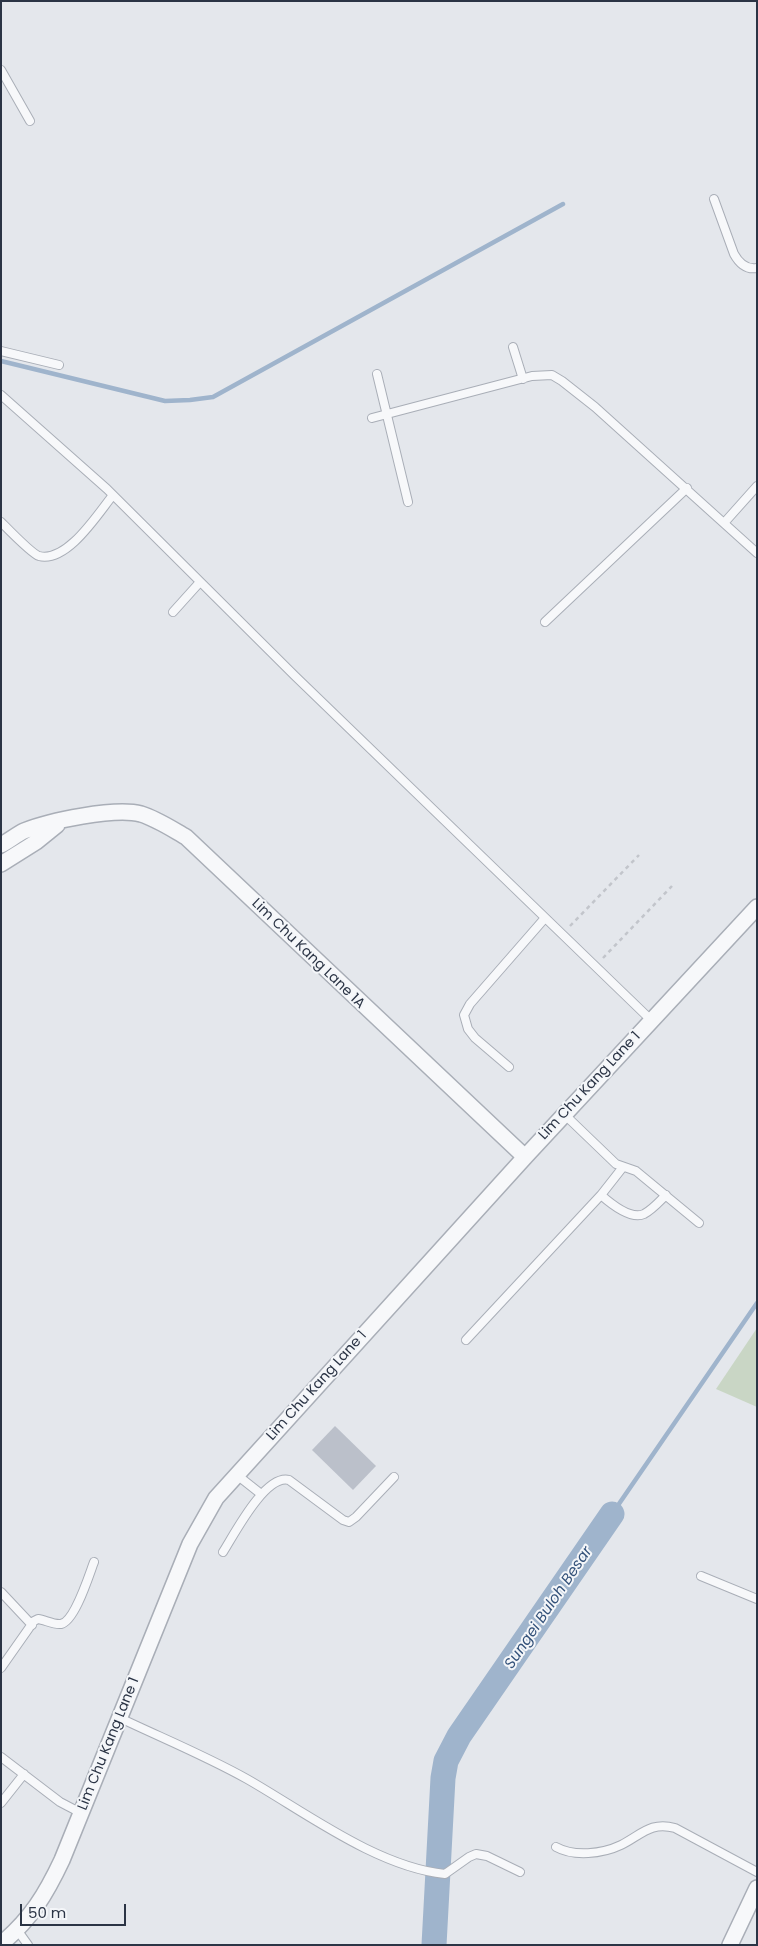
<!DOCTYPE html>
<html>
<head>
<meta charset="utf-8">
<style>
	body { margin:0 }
	#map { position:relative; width:758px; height:1946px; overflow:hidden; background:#e4e7ec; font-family:Poppins,sans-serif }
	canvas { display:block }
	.frame { position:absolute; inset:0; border:2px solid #2b3445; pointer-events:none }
	.scale { position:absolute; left:20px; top:1904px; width:106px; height:22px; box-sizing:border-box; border:2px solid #2b3445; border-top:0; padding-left:6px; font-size:15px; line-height:18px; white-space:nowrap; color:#2b3445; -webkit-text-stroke:4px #f4f6f9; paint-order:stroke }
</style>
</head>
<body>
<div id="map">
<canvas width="758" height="1946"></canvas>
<div class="frame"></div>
<div class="scale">50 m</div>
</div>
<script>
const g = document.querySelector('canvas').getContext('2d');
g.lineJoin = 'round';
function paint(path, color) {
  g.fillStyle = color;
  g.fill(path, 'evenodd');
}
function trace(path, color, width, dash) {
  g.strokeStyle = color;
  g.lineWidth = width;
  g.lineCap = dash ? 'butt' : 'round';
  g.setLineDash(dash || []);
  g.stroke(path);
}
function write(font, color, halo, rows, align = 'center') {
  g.font = font + ' Poppins,sans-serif';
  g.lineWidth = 4;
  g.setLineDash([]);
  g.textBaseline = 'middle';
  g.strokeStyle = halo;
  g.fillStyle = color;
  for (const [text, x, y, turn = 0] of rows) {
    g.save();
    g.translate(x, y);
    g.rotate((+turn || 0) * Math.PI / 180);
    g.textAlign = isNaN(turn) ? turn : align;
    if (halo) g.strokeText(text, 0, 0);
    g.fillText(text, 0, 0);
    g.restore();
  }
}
paint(new Path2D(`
	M757,1328v79l-41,-18z`), '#c9d6c5');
trace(new Path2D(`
	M1,361l164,40 25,-1 23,-3 350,-193
	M612,1514l145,-211`), '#9fb4cc', 4.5);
trace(new Path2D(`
	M434,1945l9,-167 3,-17 13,-25 153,-222`), '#9fb4cc', 25);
paint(new Path2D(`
	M335,1426l41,40 -23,24 -41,-40z`), '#bbc0ca');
const service = new Path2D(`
	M1,70l29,51
	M714,199l20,55c5,9 12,16 23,14
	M513,347l10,32
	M1,351l58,14
	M377,374l31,128
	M1,395l106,94 188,187 356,344
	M372,418l160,-42 20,-1 10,6 33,26 162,146
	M1,522c7,7 31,32 38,34 28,7 58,-41 74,-61
	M724,523l33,-37
	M173,612l27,-30
	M545,622l142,-134
	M509,1067l-34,-29 -7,-9 -4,-14 6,-11 75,-86
	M564,1114l52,50 20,7 63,52
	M601,1195c9,8 29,25 43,19 8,-4 15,-12 22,-19
	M466,1340l135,-145 22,-28
	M237,1475l24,19
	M223,1552c11,-17 42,-78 66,-72l54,40 6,2 7,-5 38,-40
	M701,1576l56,23
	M1,1592l31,33
	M1,1668l33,-47 4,-2c7,1 16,6 23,5 14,-3 28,-49 33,-62
	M120,1718c42,20 86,38 127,61 58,33 130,88 198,95l24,-17 7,-3 11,2 33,16
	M1,1757l59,45 21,11
	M1,1803l23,-29
	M556,1847c18,10 46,7 65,-2 20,-10 30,-24 54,-17l82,44
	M18,1931l10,14`);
const minor = new Path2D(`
	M1,845c8,-4 15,-10 23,-14 25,-10 91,-24 117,-17 16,5 31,15 45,23l339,320
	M1,864l35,-22 21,-17
	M1,1944c30,-25 45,-50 61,-84l128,-316 26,-46 309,-341 232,-250
	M730,1945l27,-57`);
trace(service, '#a9aeb7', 10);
trace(minor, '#a9aeb7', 18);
trace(new Path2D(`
	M570,926l69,-71
	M603,958l69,-72`), '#c2c5cb', 2.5, [4, 4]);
trace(service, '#f7f8fa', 8);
trace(minor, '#f7f8fa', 15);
write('14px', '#2b3445', '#f4f6f9', [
	["Lim Chu Kang Lane 1A",308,954,44],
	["Lim Chu Kang Lane 1",590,1086,-47],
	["Lim Chu Kang Lane 1",317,1386,-48],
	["Lim Chu Kang Lane 1",109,1744,-68]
]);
write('italic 15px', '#34527a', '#f4f6f9', [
	["Sungei Buloh Besar",549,1608,-56]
]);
</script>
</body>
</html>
